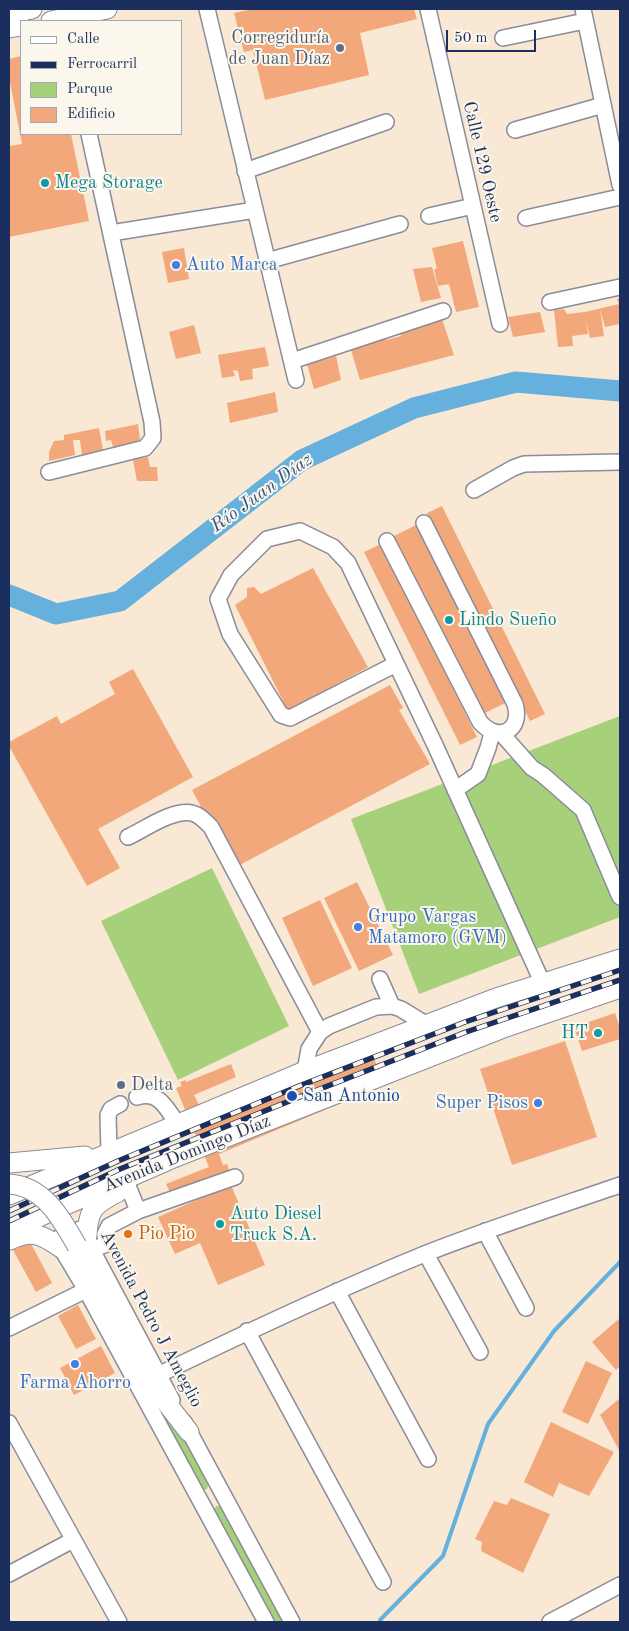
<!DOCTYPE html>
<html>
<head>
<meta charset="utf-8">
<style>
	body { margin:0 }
	#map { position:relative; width:629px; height:1631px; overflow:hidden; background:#f8e8d4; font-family:"Old Standard TT",serif }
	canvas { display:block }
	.frame { position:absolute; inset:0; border:10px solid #1b2f5e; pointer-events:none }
	.legend { position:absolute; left:20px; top:20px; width:162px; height:115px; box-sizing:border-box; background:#fbf7ec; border:1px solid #a1a7b3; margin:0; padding:6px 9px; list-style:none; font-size:15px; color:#1b2f5e }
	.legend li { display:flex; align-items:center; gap:10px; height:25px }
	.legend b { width:25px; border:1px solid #a1a7b3 }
	.scale { position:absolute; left:446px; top:30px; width:90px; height:22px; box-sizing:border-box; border:2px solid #1b2f5e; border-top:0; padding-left:6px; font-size:15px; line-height:18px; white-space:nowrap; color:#1b2f5e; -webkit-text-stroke:4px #fbf7ec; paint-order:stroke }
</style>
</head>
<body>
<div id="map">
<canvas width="629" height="1631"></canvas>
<div class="frame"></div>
<ul class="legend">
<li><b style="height:6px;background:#fff"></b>Calle</li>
<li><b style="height:6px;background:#1b2f5e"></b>Ferrocarril</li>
<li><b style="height:14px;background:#a7d07b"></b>Parque</li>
<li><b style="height:14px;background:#f2a87a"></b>Edificio</li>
</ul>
<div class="scale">50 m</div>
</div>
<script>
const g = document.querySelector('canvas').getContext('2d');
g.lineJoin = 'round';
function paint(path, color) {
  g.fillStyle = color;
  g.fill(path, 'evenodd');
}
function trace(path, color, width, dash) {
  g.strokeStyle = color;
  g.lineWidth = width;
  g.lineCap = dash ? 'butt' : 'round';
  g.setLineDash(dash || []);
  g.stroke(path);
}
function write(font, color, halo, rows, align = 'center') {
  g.font = font + ' "Old Standard TT",serif';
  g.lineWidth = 4;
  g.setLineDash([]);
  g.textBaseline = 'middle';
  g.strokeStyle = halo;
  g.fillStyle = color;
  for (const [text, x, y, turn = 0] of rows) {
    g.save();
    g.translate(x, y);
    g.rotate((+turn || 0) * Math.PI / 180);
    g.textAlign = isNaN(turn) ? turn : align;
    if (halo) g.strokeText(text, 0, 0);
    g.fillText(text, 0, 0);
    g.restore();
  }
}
paint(new Path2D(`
	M620,716v201l-201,77 -68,-175z
	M212,868l77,158 -111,54 -77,-159z
	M149,1392l34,42 26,49 -2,6 -4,1z
	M216,1506h5l64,116h-12l-59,-112z`), '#a7d07b');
trace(new Path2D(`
	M380,1620l63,-64 45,-132 66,-93 66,-69`), '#65b0dd', 4);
trace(new Path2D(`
	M9,595l47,19 64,-13 182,-141 112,-52 102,-26 104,9`), '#65b0dd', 21);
paint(new Path2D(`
	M253,9h161l3,10 -57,14 9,42 -104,25 -12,-50 -9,2 -10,-39z
	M21,56v78h50l18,87 -80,16v-91l13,-2 -13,-67v-18z
	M463,241l16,66 -23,5 -7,-28 -11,2 -4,-17h3l-5,-21z
	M184,248l5,31 -21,4 -6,-31z
	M432,267l9,31 -20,4 -8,-33z
	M620,298v26l-15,3 -5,-18 4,27 -14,2 -4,-18 2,14 -16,2 1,10 -15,1 -4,-37 10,-1 3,5 18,-2 34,-8 -2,-5z
	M540,312l5,20 -32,5 -5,-20z
	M442,319l12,36 -94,25 -9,-30 17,-5v-4l15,-5 3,4 15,-4 -2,-5z
	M194,325l7,28 -25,6 -7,-27z
	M265,347l4,19 -17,3 1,10 -13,2 -2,-10 -5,-1 2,6 -13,2 -4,-23z
	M336,356l5,24 -27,9 -7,-25z
	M275,392l3,20 -48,11 -3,-20z
	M138,424l2,16 -11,3v6l-10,2 -2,-5 -4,1 -2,-7 -5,1 -1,-10z
	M99,428l4,22 -21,5 -2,-15h-7l2,15 -26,6v-9l5,-11 10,-1v-5z
	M148,457l2,10h7l1,14h-21l-4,-21z
	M442,506l103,208 -15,7 -103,-208z
	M418,524l89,178 -26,13 -89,-178z
	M381,544l96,193 -17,8 -96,-193z
	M313,568l55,99 -80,44 -53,-106 12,-8v-9l7,-1 7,7z
	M133,669l60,108 -95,52 22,39 -33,18 -78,-140v-4l48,-26 4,8 54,-30 -6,-12z
	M390,685l13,23 -4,2 31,54 -196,104 -42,-78z
	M357,882l36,73 -34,16 -35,-73z
	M320,900l32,68 -39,18 -31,-68z
	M615,1013l5,15v11l-38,12 -8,-24z
	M366,1039l19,46 -166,69 4,11 4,-1 2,6 -3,2 1,3 -55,22 -6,-13 43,-17 -33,-79 6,-2 -2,-4 6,-2v2l45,-18 5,13 -42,18 6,12z
	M565,1041l32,96 -85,28 -32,-96z
	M231,1185l34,80 -47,20 -18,-42 -25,11 -17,-37z
	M30,1242l22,41 -16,9 -23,-42z
	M78,1305l18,34 -20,10 -18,-33z
	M620,1318v48l-4,4 -24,-28z
	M101,1346l14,27 -41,22 -14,-27z
	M586,1361l26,12 -24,51 -26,-12z
	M620,1398v54l-20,-37z
	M551,1422l63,30 -25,44 -30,-13 -6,14 -29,-15z
	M511,1498l39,16 -27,59 -42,-22 1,-9 -7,-3 19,-38 13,4z`), '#f2a87a');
const minor = new Path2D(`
	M207,9l89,371
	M428,9l72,315
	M583,9l37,176
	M503,38l82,-17
	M515,130l88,-25
	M245,171l141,-49
	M429,216l44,-10
	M526,218l94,-21
	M111,233l144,-23
	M267,261l133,-37
	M550,302l70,-15
	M292,361l151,-50
	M49,472l96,-24 8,-10 -1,-16 -63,-288
	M474,490l39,-22 11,-4 96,-2
	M387,541l93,181c18,21 43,9 35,-18l-91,-181
	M396,664l-106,54 -9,-3 -51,-81 -12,-35 13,-24 36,-36 33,-8 33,16 15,16 87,182 108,239
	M501,733l31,35 11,7 40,35 37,87
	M455,790l23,-16 10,-26 4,-15
	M128,837c17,-8 45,-28 64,-24 8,2 13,8 19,14l109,205
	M380,979l12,27
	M305,1071l4,-22 11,-17 9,-6 47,-19 16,-1 9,3 26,16
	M137,1097c22,-7 29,11 40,26
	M109,1152l-1,-37 3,-6 9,-5
	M128,1186l10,25
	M80,1229l7,7 5,14 80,150
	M485,1231l41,77
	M61,1236v12l25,42 180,332
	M92,1250l14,-6 -1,-10 4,-8 29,-15 97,-34
	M426,1254l54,98
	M337,1291l91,168
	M9,1328l77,-38
	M247,1331l136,251
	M158,1375c89,-43 178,-85 269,-122 64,-25 129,-46 193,-68
	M184,1422l108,200
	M9,1423l110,199
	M9,1574l64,-34
	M550,1622l70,-37`);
const major = new Path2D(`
	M9,12l23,-3
	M51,21l56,-12
	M9,28l12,-2
	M9,1163l76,-7
	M9,1195l296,-124 191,-73 124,-39
	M9,1231l45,-21 117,-51 335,-132 114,-39
	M87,1236c1,-28 8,-32 31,-44
	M10,1240c23,-11 32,-5 51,8
	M77,1246l74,137 38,49`);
trace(minor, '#8a8c99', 18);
trace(major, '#8a8c99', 21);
trace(minor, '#fff', 15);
trace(major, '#fff', 19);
const rail = new Path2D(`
	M9,1211l109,-50 181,-75 166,-64 155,-52
	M9,1221l111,-52 182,-73 164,-64 154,-52`);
trace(rail, '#1b2f5e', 5.5);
trace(rail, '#fbf7ec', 4, [11]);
const majorBridge = new Path2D(`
	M9,1184c35,2 52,34 68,62`);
trace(majorBridge, '#8a8c99', 21, []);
trace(majorBridge, '#fff', 19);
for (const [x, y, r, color] of [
	[340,48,5,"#5c6f8a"],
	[45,183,5,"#0f9aa8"],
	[176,265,5,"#3f7fe0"],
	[449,620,5,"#0f9aa8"],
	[358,927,5,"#3f7fe0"],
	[598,1033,5,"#0f9aa8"],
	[121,1085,5,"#5c6f8a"],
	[292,1096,6,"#1a4fb4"],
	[538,1103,5,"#3f7fe0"],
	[220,1224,5,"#0f9aa8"],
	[128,1234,5,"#e8710a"],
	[75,1364,5,"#3f7fe0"]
]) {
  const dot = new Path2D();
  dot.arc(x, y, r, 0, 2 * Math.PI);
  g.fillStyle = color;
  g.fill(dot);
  trace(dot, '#fbf7ec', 2);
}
write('18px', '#4e5e75', '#fbf7ec', [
	["Corregiduría",330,38],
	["de Juan Díaz",330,59],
	["Delta",131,1085,"left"]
], 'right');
write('18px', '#1b2f5e', '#fbf7ec', [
	["Calle 129 Oeste",482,162,77],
	["Avenida Domingo Díaz",187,1154,-22],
	["Avenida Pedro J Ameglio",151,1319,62]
]);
write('18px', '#0d838f', '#fbf7ec', [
	["Mega Storage",55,183],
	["Lindo Sueño",459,620],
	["HT",588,1033,"right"],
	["Auto Diesel",230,1214],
	["Truck S.A.",230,1235]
], 'left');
write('18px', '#366cbe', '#fbf7ec', [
	["Auto Marca",186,265],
	["Grupo Vargas",368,917],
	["Matamoro (GVM)",368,938],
	["Super Pisos",528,1103,"right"],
	["Farma Ahorro",75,1383,"center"]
], 'left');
write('18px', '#164399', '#fbf7ec', [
	["San Antonio",303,1096]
], 'left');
write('18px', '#c56008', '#fbf7ec', [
	["Pio Pio",138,1234]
], 'left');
write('italic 19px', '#315684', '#fbf7ec', [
	["Río Juan Díaz",262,493,-36]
]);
</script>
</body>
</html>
